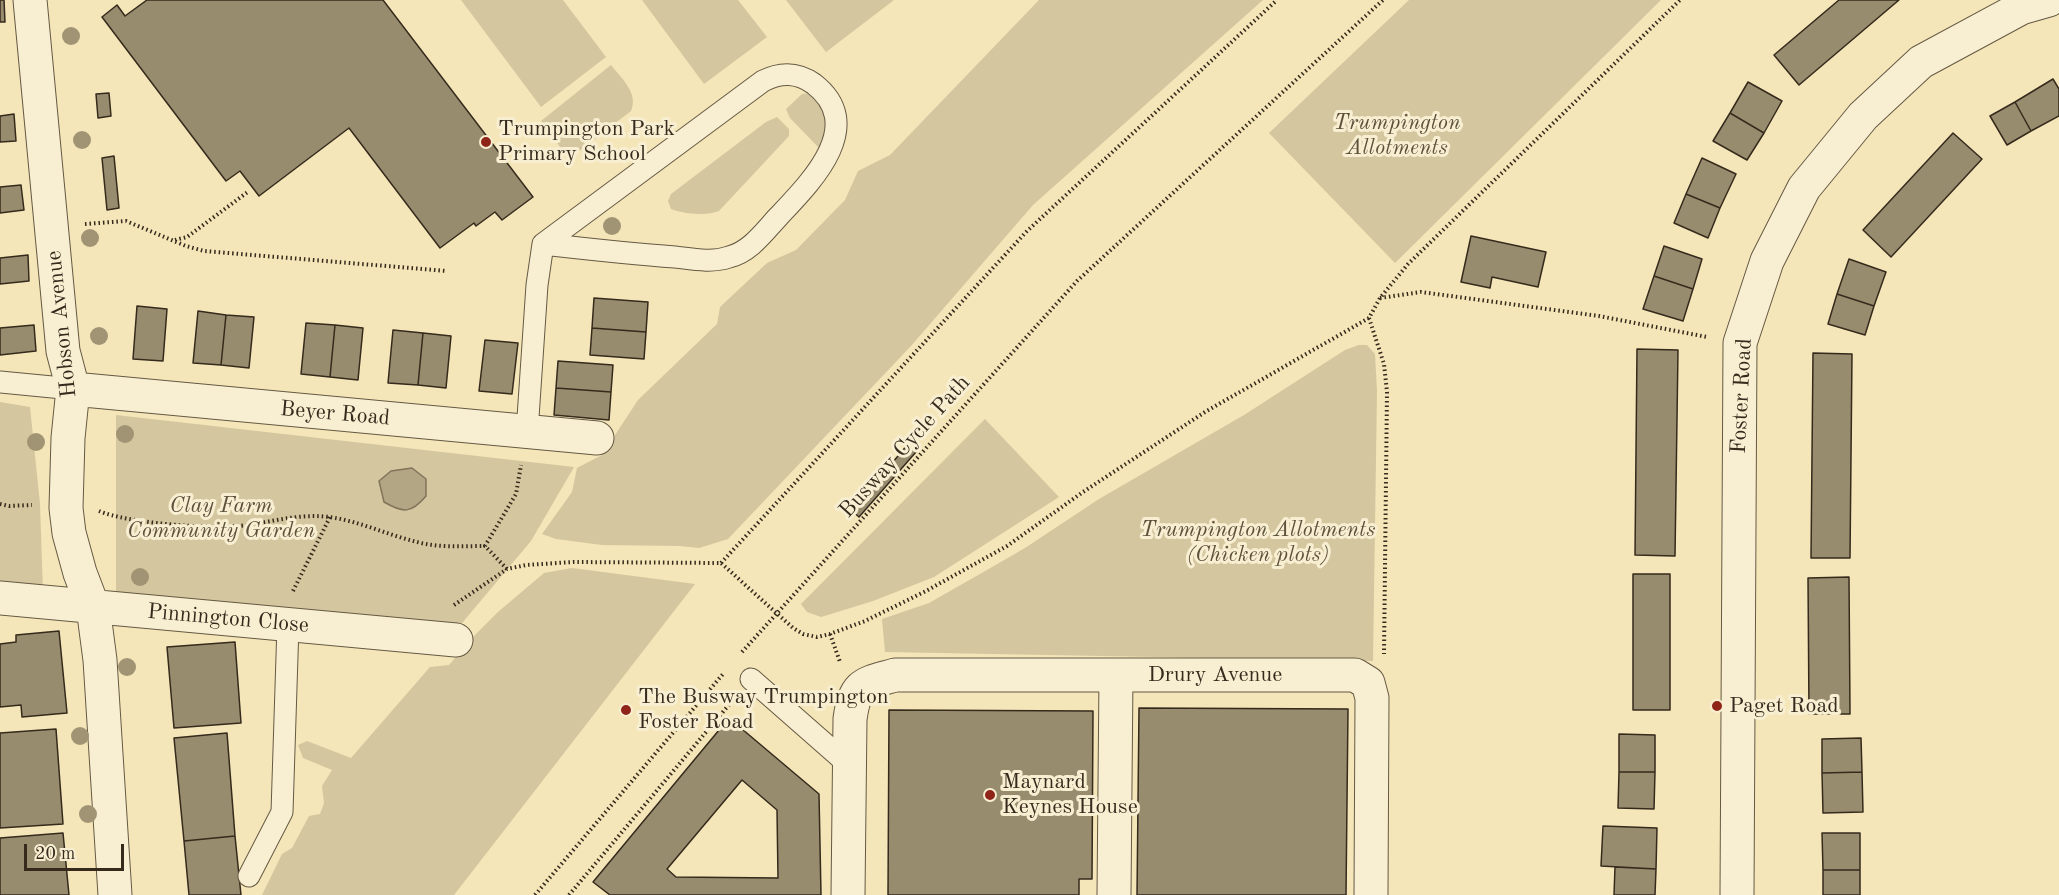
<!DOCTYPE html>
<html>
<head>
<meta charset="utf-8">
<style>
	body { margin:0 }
	#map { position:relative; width:2059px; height:895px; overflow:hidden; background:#f4e6b9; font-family:"Old Standard TT",serif }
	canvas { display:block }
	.scale { position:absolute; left:24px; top:844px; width:100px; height:27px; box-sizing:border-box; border:3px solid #352a1c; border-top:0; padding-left:8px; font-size:18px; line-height:21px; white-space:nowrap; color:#352a1c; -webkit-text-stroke:4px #f8efd2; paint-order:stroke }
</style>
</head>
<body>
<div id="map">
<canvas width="2059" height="895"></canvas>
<div class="scale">20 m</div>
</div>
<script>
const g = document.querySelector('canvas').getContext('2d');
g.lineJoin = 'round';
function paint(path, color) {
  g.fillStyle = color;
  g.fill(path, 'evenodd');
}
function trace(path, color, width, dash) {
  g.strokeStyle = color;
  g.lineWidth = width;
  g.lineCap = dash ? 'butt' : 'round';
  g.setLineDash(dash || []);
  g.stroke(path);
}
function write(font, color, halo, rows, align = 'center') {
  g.font = font + ' "Old Standard TT",serif';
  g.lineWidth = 6;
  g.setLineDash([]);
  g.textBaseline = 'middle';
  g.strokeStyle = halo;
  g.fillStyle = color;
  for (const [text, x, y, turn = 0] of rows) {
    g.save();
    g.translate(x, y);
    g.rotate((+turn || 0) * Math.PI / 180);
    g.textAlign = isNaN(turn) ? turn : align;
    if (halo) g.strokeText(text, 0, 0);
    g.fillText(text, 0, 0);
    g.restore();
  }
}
paint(new Path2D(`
	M461,0h102l43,57 -65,50z
	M642,0h96l29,37 -63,47z
	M786,0h108l-68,52z
	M1039,0h224l-230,205 -122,141 -183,193 -29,9 -20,-2 -77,-1 -46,-6 -14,-5 30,-42 5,-24 25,-13 36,-55 79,-76 3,-17 47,-44 29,-13 49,-50 13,-29 32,-16z
	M1409,0h252l-266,263 -126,-130z
	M611,65c10,13 28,28 20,46l-62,48 -28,-38z
	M811,93c19,18 16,32 9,56l-30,-31 -4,-9 16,-15z
	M777,117l12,12v7l-70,75c-12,5 -36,3 -48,-2l-3,-8 3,-7 95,-72z
	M1359,345h8l8,9 2,37 -4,270 -488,-9 -3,-33 47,-16 58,-33 38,-22 74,-49 145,-84 101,-65z
	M0,402l30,5 10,97 3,88 -43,-3z
	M116,415l458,52 -43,74 -79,94 -336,-36z
	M985,419l74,78 -125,80 -61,24 -52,16 -14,-5 -6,-8z
	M572,568l123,16 -241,311h-192l20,-41 10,-6 17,-32 11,-2 4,-11 -2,-17 10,-16 -29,-12 -5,-13 9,-4 44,17 79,-91 19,-2 23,-27 26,-26 46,-39z`), '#d4c69e');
const water = new Path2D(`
	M412,468l14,11v17c-15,18 -23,17 -42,6l-5,-21 12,-10z`);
paint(water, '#b3a684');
trace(water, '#81745a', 1.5);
const building = new Path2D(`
	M0,0h4l1,22h-5z
	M147,0h236l150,197 -31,23 -7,-8 -19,14 -2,-3 -34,25 -91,-120 -90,68 -19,-25 -14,10 -124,-164 15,-12 8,11z
	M1839,0h60l-100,85 -25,-30z
	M2053,79l6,10v27l-28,15 -16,-29z
	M1748,82l34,19 -18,32 -34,-20z
	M109,93l2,23 -13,2 -2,-24z
	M2015,102l16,29 -24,14 -17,-29z
	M1730,113l34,20 -17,27 -34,-19z
	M14,114l2,27 -16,1v-26z
	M1953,133l29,26 -91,98 -28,-27z
	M114,156l5,52 -12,2 -5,-52z
	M1702,158l34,16 -16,34 -34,-14z
	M21,185l3,25 -24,3v-26z
	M1686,194l34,14 -12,30 -34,-15z
	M1471,236l75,16 -8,35 -46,-10 -2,11 -29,-6z
	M1664,246l38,13 -9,30 -39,-13z
	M28,255l1,26 -29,3v-26z
	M1849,259l37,13 -12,34 -37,-12z
	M1654,276l39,13 -10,32 -40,-12z
	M1837,294l37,12 -9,29 -37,-11z
	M594,298l54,4 -2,30 -54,-4z
	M137,306l30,3 -4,52 -30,-2z
	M198,311l28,4 -5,50 -28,-2z
	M226,315l28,2 -5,51 -28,-3z
	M306,323l29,2 -5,52 -29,-3z
	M34,325l2,26 -36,4v-27z
	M335,325l28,3 -5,52 -28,-3z
	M592,328l54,4 -2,27 -54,-4z
	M393,330l30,3 -5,52 -30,-2z
	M423,333l28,3 -5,52 -28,-3z
	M485,340l33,3 -6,51 -33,-3z
	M1637,349l41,1 -3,206 -40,-1z
	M1813,353l39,1 -2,204h-39z
	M558,361l55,4 -2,27 -55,-4z
	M556,388l55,4 -2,28 -55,-5z
	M908,444l8,8 -57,65 -7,-6z
	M1633,574h37v136h-37z
	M1849,577l1,137h-41l-1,-136z
	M59,631l8,82 -45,4 -1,-12 -21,2v-63l16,-2v-7z
	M235,642l6,81 -67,5 -7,-81z
	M1139,708l209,1 -2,186h-209z
	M889,710l204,1 -1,168h-13v16h-191z
	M729,718l90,76 2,101h-211l-17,-13zM742,780l35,30 1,68 -102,-1 -9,-8z
	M56,729l7,95 -63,4v-95z
	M227,733l8,103 -51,5 -10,-103z
	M1619,734l36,1v37h-36z
	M1861,738l1,34 -40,1v-34z
	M1619,772h36l-1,37 -36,-1z
	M1862,772l1,40 -40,1 -1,-40z
	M1603,826l54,2 -1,41 -55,-3z
	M63,833l6,62h-69v-57z
	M1822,833h38v37h-37z
	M235,836l6,59h-52l-5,-54z
	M1615,867l41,2 -1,26h-41z
	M1823,870h37v25h-37z`);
paint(building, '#988c6e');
trace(building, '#352a1c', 1.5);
const service = new Path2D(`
	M0,382l73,7
	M527,432l10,-147 6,-41 220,-163c18,-9 34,-9 51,3 54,42 -4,99 -36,133 -14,15 -28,35 -49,40 -17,6 -37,2 -54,0 -44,-3 -88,-8 -132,-13
	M751,679l98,86
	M249,876l33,-64 6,-187`);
const minor = new Path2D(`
	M30,0l33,351 10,38 -5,49 -2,70 3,25 11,40 13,34 7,53 15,235
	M73,389l524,49
	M0,598l456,42
	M848,895l2,-176c5,-36 13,-35 45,-44h460l13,8 4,15 -1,197
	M1114,895l2,-220
	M1737,895l3,-552 27,-82 37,-73 59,-72 58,-54 100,-54 28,-8`);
trace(service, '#655943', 23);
trace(minor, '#655943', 35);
trace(new Path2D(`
	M85,224l41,-3 60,25 18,5 243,20
	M175,240l12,-3 62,-46
	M1380,298l41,-6 178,24 108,21
	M1369,318l15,46 3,28 -3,262
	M0,504l9,2 23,-1
	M99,511c28,12 108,18 140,15 30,-3 59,-13 90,-9 30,4 59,18 88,25 22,6 45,4 68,4
	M721,563l306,-332 250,-231
	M507,569l-22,-23 31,-52 5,-29
	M293,591l37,-74
	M454,605l53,-36 19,-4 47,-3 148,1 72,65 10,6 14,3 13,-3 35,-13 61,-30 81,-45 76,-54 122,-80 164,-94 11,-20 28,-34 272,-264
	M830,634l10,28
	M742,652l335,-371 306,-281
	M535,895l188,-221
	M569,895l164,-195`), '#352a1c', 4, [1.5, 3]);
trace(service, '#f8efd2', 21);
trace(minor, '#f8efd2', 33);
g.fillStyle = '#a19474';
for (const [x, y] of [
	[71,36],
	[82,140],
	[612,226],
	[90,238],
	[99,336],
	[125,434],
	[36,442],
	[140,577],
	[127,667],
	[80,736],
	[88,814]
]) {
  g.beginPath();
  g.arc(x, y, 9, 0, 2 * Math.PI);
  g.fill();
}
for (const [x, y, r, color] of [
	[486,142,6,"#8f2418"],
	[1717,706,6,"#8f2418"],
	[626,710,6,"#8f2418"],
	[990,795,6,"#8f2418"]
]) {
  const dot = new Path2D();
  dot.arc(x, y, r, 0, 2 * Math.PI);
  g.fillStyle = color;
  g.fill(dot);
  trace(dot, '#f8efd2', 2);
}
write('italic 22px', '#5d513c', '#f8efd2', [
	["Trumpington",1397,123],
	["Allotments",1397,148],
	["Clay Farm",221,506],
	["Community Garden",221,531],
	["Trumpington Allotments",1258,530],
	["(Chicken plots)",1258,555]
]);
write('22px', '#352a1c', '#f8efd2', [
	["Trumpington Park",498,129],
	["Primary School",498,154],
	["The Busway Trumpington",638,697],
	["Foster Road",638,722],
	["Paget Road",1729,706],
	["Maynard",1002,782],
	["Keynes House",1002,807]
], 'left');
write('22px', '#352a1c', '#f8efd2', [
	["Hobson Avenue",62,324,-96],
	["Foster Road",1742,396,-87],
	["Beyer Road",335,414,5],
	["Busway Cycle Path",905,447,-48],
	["Pinnington Close",228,619,5],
	["Drury Avenue",1215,675]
]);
</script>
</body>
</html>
